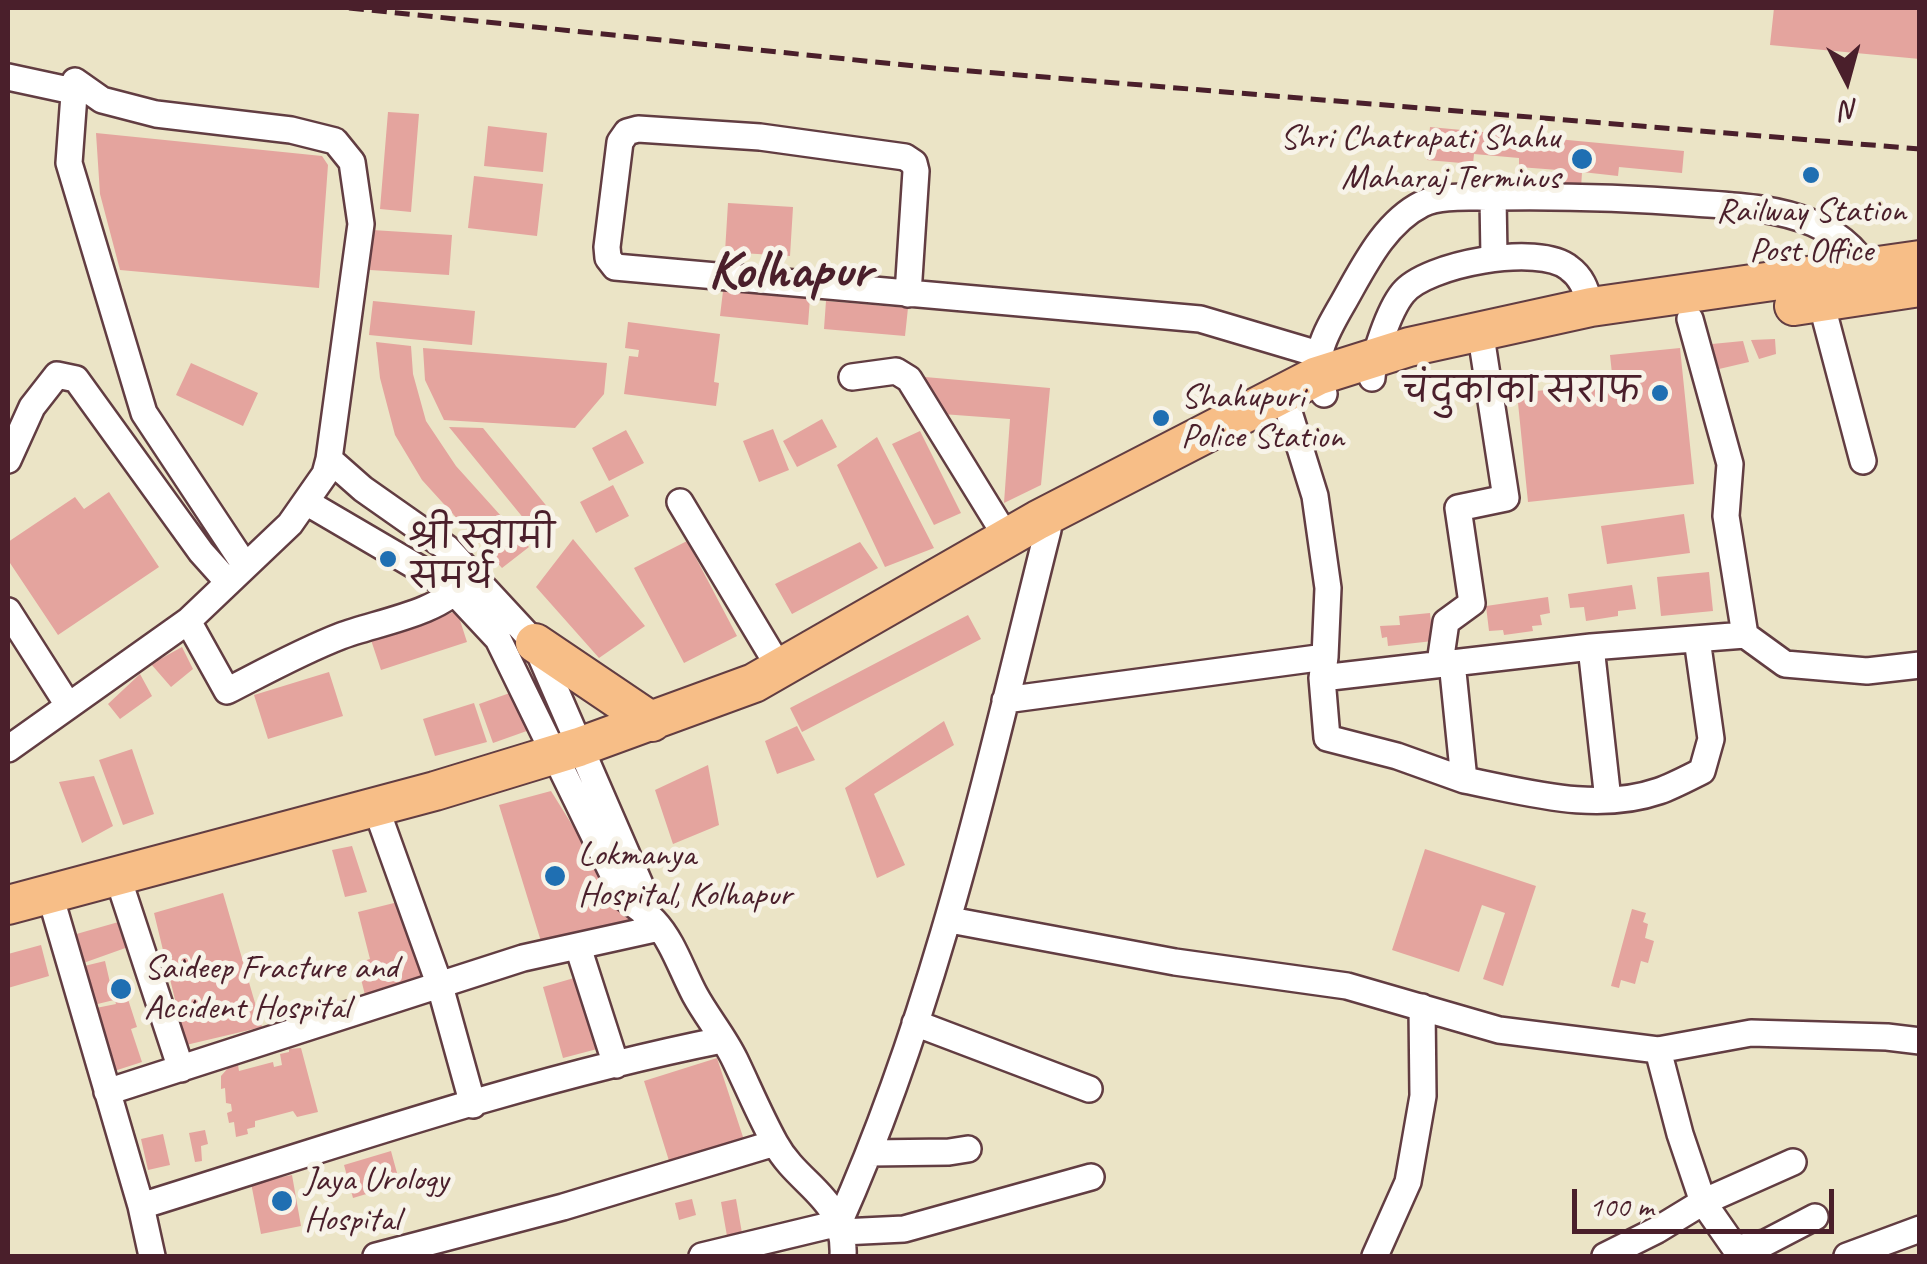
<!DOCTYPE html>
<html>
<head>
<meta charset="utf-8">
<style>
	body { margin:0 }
	#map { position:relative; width:1927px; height:1264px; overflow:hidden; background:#ebe4c6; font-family:Caveat,sans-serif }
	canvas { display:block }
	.frame { position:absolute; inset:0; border:10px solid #4a1f2b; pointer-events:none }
	.north { position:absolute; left:1797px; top:30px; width:100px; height:100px; -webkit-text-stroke:8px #f7f3e8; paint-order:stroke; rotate:174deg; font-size:28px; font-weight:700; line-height:40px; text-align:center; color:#4a1f2b }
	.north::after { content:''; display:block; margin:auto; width:35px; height:45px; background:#4a1f2b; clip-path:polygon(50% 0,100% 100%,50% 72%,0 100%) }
	.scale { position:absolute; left:1572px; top:1189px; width:262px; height:45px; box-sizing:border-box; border:5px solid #4a1f2b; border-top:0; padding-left:12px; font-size:30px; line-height:35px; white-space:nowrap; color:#4a1f2b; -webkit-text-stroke:8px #f7f3e8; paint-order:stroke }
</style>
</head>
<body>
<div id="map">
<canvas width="1927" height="1264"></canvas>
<div class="frame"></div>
<div class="north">N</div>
<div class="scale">100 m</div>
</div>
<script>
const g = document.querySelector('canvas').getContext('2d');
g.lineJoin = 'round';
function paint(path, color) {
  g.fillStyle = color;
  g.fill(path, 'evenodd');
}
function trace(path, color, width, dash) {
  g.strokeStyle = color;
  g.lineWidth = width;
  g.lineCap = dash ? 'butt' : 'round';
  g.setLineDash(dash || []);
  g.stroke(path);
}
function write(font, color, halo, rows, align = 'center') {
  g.font = font + ' Caveat,"Playpen Sans Deva",sans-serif';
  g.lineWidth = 10;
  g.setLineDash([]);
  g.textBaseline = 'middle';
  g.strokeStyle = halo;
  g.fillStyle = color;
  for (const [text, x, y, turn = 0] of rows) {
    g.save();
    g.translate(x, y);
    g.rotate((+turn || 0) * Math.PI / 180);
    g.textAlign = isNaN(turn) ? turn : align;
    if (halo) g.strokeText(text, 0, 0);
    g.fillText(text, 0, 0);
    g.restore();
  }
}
paint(new Path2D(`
	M1774,8h146v51l-150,-14z
	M388,112l31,2 -8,98 -31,-3z
	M488,126l59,7 -4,39 -59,-6z
	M1430,127l254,24 -2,22 -63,-6 -1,9 -36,-4 -1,17 -25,-2 2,-17 -39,-3v-9l-45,-4 -1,10 -46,-4z
	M96,133l226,23 6,9 -9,123 -199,-18 -20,-76z
	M474,176l69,8 -6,52 -69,-8z
	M728,203l65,4 -3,49 -65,-4z
	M372,230l80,5 -3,40 -79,-5z
	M723,291l87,7 -2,27 -88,-9z
	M373,301l102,10 -3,34 -103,-10z
	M826,301l82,7 -3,28 -81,-7z
	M628,322l92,12 -6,48 5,1 -3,23 -92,-12 5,-38 9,1 1,-7 -14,-2z
	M1775,339l1,15 -17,5 -8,-19z
	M1743,341l6,21 -30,7 -7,-25z
	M376,342l35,4 2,28 13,47 30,45 73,81 -27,21 -80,-88 -27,-45 -15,-57z
	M423,348l184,15 -3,31 -29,34 -131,-8 -19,-40z
	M1680,348l14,136 -166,18 -11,-109 96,-10 -3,-28z
	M191,363l67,30 -15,33 -67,-31z
	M925,377l125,11 -9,97 -37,18 6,-84 -68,-5 -19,-20z
	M822,419l15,28 -40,20 -14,-26z
	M449,427l34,1 75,92 -20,16z
	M773,429l16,41 -30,12 -16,-41z
	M626,430l18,33 -35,18 -17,-33z
	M920,431l41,82 -27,12 -42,-81z
	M877,437l57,111 -49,19 -48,-102z
	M613,485l16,31 -33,17 -16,-31z
	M109,492l50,75 -101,68 -50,-75v-18l67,-45 9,12z
	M1684,514l6,39 -83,11 -6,-38z
	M573,539l72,87 -46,32 -63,-71z
	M687,541l50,95 -53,27 -50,-95z
	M860,542l18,26 -86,46 -17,-30z
	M1709,572l4,39 -52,5 -4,-39z
	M1632,585l4,24 -18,2v5l-32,5 -2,-14 -14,1 -2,-14z
	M1548,597l2,16 -10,2 2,10 -10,1 1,5 -29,4 -1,-5 -14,1 -3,-25z
	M457,611l10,31 -86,28 -10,-30z
	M1430,613l3,28 -45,5 -1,-9 -5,1 -2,-12 20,-1 -1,-9z
	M968,615l13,24 -179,93 -12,-24z
	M182,647l11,22 -22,18 -20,-23z
	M329,672l14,44 -75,23 -14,-44z
	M140,674l12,22 -32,23 -12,-15z
	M521,689l17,38 -45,16 -14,-39z
	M474,703l13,39 -52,14 -12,-37z
	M944,721l10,24 -80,49 31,71 -28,13 -32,-90z
	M797,726l18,34 -38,14 -12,-33z
	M132,749l22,65 -31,11 -24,-65z
	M708,765l11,60 -46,19 -18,-54z
	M94,776l19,50 -31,17 -23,-61z
	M551,791l81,130 -89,27 -44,-143z
	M352,846l15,46 -22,5 -13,-47z
	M1425,849l111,37 -33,100 -20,-7 22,-66 -23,-8 -23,67 -67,-22z
	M223,893l39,134 -76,18 -32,-132z
	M406,900l20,80 -61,15 -8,-32 13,-4 -12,-47z
	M1632,909l14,4 -3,9 5,2 -3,14 9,3 -6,22 -7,-2 -6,23 -14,-4 -2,8 -8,-2z
	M122,921l9,25 -56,20 -9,-29z
	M41,945l8,31 -41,12v-34z
	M105,961l9,39 -29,7 -9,-39z
	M581,976l20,72 -38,10 -20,-71z
	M126,993l11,34 -6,2 11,33 -37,12 -19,-64 30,-6 -2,-7z
	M301,1048l17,64 -21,5 -4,-6 -30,8 -8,2v6l-8,2 1,5 -12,3 -2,-15 -5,1 -2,-10 5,-2 -1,-7 -5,-1 -1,-15 -4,1v-13l7,-8 10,-3 1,6 34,-9 1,5 8,-2 -2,-11 9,-2v-3z
	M717,1058l27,82 -74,24 -26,-83z
	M205,1130l3,14 -7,2 1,15 -7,1 -6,-29z
	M163,1134l7,31 -22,5 -7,-31z
	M391,1151l9,33 -47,14 -9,-33z
	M292,1175l9,51 -40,8 -10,-51z
	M692,1199l4,16 -17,5 -4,-17z
	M736,1199l6,34 -15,3 -6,-34z`), '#e4a49e');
const minor = new Path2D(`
	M8,77l65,14
	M1493,197l1,60
	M1817,287l46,174
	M908,294l8,-123 -2,-8 -9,-6 -145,-20 -122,-8 -11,3 -7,10 -13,105 1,11 7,9 585,52 118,35
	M1690,319l40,145 -4,52 19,119 40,29 82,7 53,-6
	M852,377l44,-6 13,8 98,159
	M1372,378c1,-21 17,-68 31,-85 23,-29 136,-50 166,-25 14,10 17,23 22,39
	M1324,394c-14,-35 1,-60 19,-91 20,-35 41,-80 79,-99 20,-10 52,-6 75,-7 66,-1 131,1 197,6 40,3 81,4 119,20 25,11 48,29 58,56
	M329,459l34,30 84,59 88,95 107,246 1,23
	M8,460l24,-53 25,-32 19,4 125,173 26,29
	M306,502l128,75 21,16 43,46 126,258c10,8 21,15 30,24 19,20 28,50 41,74 12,22 29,42 40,65 13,27 25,56 40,83 24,44 71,54 68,113
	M680,502l99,165
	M8,611l60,94
	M188,621l39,70c37,-19 75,-40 114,-55 34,-13 100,-23 122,-53
	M1591,647l17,153
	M1325,657l-3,21 269,-31 154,-12
	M1452,662l12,118c63,12 131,33 195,11 14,-5 29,-13 43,-20l9,-32 -14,-100
	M1440,663l6,-41 26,-19 -14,-95 48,-10 -23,-149
	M1322,678l5,60 70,18 67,24
	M1005,700l320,-43 3,-69 -13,-92 -27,-87
	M8,749l180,-128 102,-97 35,-50 4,-15 32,-235 -9,-62 -17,-21 -44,-11 -135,-16 -54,-14 -27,-19 -6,82 75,250 100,151
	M381,822l59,164 33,119
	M123,893l58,176
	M55,912l86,294 11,50
	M950,920l225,42 172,24 152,44 159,20 93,-17 136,4 33,4
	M578,947l38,118
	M915,1023l174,66
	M1658,1050l22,84 23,68 90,-40
	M107,1092l416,-134 136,-30
	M870,1153l79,-1 19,-3
	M141,1206c190,-59 386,-127 581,-166
	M842,1232l62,-3 187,-52
	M376,1256l187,-49 212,-64
	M702,1256l137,-33c99,-221 150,-459 209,-693
	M1375,1256l33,-74 15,-86 -1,-89
	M1605,1256l52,-26 46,-28 32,46 30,-5 50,-26
	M1847,1256l73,-27`);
const highway = new Path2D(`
	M1794,306l126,-19
	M535,643l117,79
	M8,905l427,-114 144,-44 175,-64 284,-163 279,-144 92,-29 182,-40 329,-47`);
trace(minor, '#623d42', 30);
trace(highway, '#623d42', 42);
trace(minor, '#fff', 25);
trace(highway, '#f7be87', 38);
trace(new Path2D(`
	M349,8l585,60 986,81`), '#4a1f2b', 5, [15, 8]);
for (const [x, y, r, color] of [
	[1582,159,12,"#1f6fb2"],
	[1811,175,10,"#1f6fb2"],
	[1660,393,10,"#1f6fb2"],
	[1161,418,10,"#1f6fb2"],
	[388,559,10,"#1f6fb2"],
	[555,876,12,"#1f6fb2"],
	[121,989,12,"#1f6fb2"],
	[282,1201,12,"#1f6fb2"]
]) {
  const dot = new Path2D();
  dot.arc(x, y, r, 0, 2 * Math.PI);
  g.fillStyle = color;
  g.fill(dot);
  trace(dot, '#f7f3e8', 4);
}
write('35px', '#4a1f2b', '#f7f3e8', [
	["Shri Chatrapati Shahu",1560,139,"right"],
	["Maharaj Terminus",1560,179,"right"],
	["Railway Station",1811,212,"center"],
	["Post Office",1811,252,"center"],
	["चंदुकाका सराफ",1640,393,"right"],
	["Shahupuri",1181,398],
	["Police Station",1181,438],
	["श्री स्वामी",408,539],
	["समर्थ",408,579],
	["Lokmanya",578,856],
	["Hospital, Kolhapur",578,896],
	["Saideep Fracture and",144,969],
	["Accident Hospital",144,1009],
	["Jaya Urology",304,1181],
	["Hospital",304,1221]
], 'left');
write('bold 55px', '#4a1f2b', '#f7f3e8', [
	["Kolhapur",790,273]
]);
</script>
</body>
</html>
